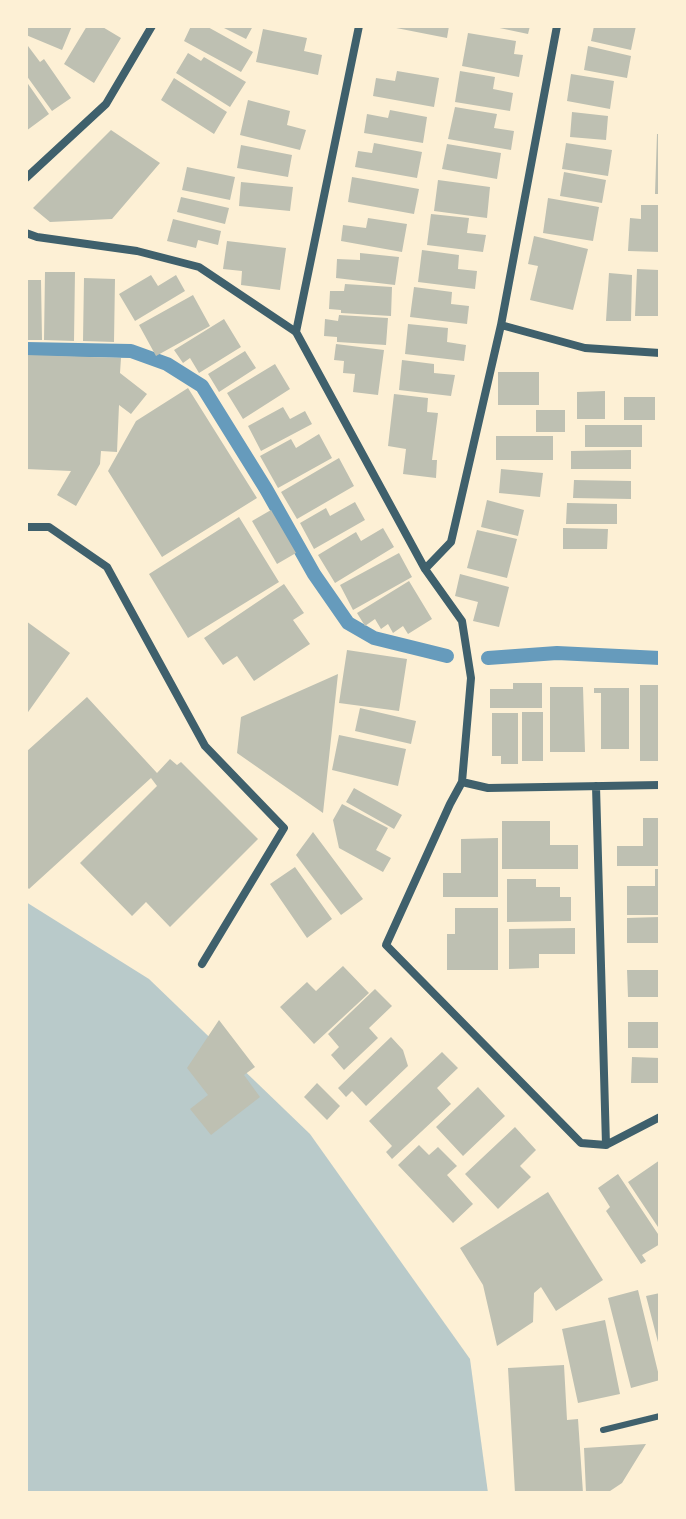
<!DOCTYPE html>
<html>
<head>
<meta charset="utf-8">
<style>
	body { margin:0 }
	#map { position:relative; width:686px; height:1519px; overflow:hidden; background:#fdf0d5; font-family:"Fira Sans Condensed",sans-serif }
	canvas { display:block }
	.frame { position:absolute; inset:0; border:28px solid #fdf0d5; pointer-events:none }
</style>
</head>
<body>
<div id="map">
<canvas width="686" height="1519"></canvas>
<div class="frame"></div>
</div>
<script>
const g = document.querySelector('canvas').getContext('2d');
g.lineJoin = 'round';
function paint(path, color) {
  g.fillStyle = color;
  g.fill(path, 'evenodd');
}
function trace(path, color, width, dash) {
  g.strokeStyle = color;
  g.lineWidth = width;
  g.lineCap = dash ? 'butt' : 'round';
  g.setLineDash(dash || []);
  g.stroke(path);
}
paint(new Path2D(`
	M26,902l123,77 161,155 160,225 18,134h-462z`), '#b9caca');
trace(new Path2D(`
	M26,349l105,2 36,13 35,22 64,103 48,85 34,49 26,15 73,18
	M488,658l69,-5 103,5`), '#669bbc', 14);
paint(new Path2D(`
	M26,26h46l-10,24 -36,-15z
	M87,26h14l20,12 -27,45 -30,-19z
	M191,26h15l47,26 -12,20 -57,-31z
	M220,26h33l-7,13z
	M386,26h63l-2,12z
	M490,26h40l-2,8z
	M594,26h42l-5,24 -40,-9z
	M263,29l44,9 -3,13 18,4 -4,20 -62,-13z
	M468,33l48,8 -2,13 9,1 -4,22 -57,-11z
	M28,46l12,16 4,-3 27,39 -19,13 -26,-36z
	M588,46l43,10 -4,22 -43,-8z
	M188,53l13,8 3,-4 42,25 -16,25 -54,-34z
	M397,71l42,7 -5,29 -61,-11 3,-18 19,3z
	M460,71l35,6 -2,12 20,4 -3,18 -55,-9z
	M571,74l43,7 -4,28 -43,-8z
	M174,78l53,34 -13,22 -53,-34z
	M26,81l23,33 -23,17z
	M248,100l42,11 -3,14 19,5 -6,20 -60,-15z
	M455,107l42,7 -3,14 20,3 -3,19 -63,-11z
	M390,110l37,7 -4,26 -59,-10 3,-19 21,4z
	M572,112l36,4 -2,24 -36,-3z
	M111,130l49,33 -48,56 -62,3 -17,-14z
	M657,134h3v60h-5z
	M374,143l48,9 -5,26 -62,-11 3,-16 14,2z
	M566,143l46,7 -4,26 -46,-7z
	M447,144l54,9 -4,26 -55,-10z
	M241,145l51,10 -4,22 -51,-9z
	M187,167l48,10 -5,23 -48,-10z
	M564,172l42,8 -4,23 -42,-7z
	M352,177l67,12 -5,25 -66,-12z
	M438,180l52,7 -3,31 -53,-7z
	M241,182l52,5 -3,24 -51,-5z
	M181,197l48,11 -4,16 -48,-12z
	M548,198l51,9 -6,34 -50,-8z
	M641,205h19v47l-32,-1 2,-33 11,1z
	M431,214l38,4 -2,15 19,2 -3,17 -56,-7z
	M368,218l39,6 -5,28 -61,-11 2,-16 23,3z
	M173,219l48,12 -3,14 -20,-5 -2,8 -29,-7z
	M534,236l54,13 -15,61 -43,-10 8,-34 -10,-2z
	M227,241l59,7 -6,42 -39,-5 1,-14 -19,-2z
	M422,250l37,5 -1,14 19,2 -2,18 -57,-7z
	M360,253l39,4 -4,28 -59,-7 1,-19 23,1z
	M637,269l22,1 -1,46h-23z
	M45,272h30l-1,69 -30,-1z
	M609,273l23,2 -1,46h-25z
	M151,275l7,11 18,-11 9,16 -50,30 -16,-27z
	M84,278l31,1 -1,63 -31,-1z
	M26,280h15l1,60h-16z
	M345,284l47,3 -1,29 -50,-3v-3l-12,-1 1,-18h14z
	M414,287l38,5 -1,12 18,2 -2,18 -57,-7z
	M193,295l17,31 -54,30 -17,-31z
	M339,315l49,3 -2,27 -49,-3v-5l-13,-1 1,-17 13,2z
	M224,319l17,28 -42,26 -9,-15 -7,5 -9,-13z
	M408,324l40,4 -1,14 19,3 -2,16 -59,-7z
	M336,344l48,6 -6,45 -25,-3 2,-18 -12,-1 1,-12 -10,-1z
	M245,351l11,17 -37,24 -11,-18z
	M26,355l95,3 -1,15 27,21 -16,20 -12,-9 -2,47 -16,-1 -1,13 -24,42 -19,-11 14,-24 -45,-2z
	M402,360l32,4v9l21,2 -4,21 -52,-6z
	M275,364l15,25 -47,30 -16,-26z
	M498,372h41v33h-41z
	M188,388l69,110 -95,59 -54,-86 28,-50z
	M605,391v28h-28v-27z
	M394,394l34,4 -1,14 11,1 -6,47h5l-1,18 -33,-4 3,-25 -18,-3z
	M624,397h31v23h-31z
	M283,407l7,12 15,-8 7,13 -51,27 -13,-25z
	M536,410h29v22h-29z
	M585,425h57v22h-57z
	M319,434l13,24 -54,30 -18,-32 31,-17 5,9z
	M496,436h57v24h-57z
	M631,450v19h-60v-18z
	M339,458l15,28 -57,33 -16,-27z
	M501,469l42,4 -3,24 -41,-4z
	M574,480l57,1v18l-58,-1z
	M487,500l37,10 -6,26 -37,-9z
	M355,502l10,18 -51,29 -14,-26 26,-15 4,8z
	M567,503l50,1v20h-51z
	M271,510l25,43 -19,11 -25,-43z
	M239,517l40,65 -91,56 -39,-64z
	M383,528l11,19 -59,36 -17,-28 38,-23 5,9z
	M563,528l45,1 -1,20h-44z
	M477,530l40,9 -10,39 -40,-10z
	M399,553l13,24 -59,33 -13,-25z
	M460,574l49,13 -10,40 -26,-6 5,-19 -23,-6z
	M409,581l23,38 -24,15 -5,-8 -10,7 -5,-9 -7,5 -6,-10 -10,7 -8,-13z
	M284,584l20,29 -11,7 17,24 -56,37 -17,-25 -14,9 -19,-27z
	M26,621l44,32 -44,62z
	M347,650l60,9 -8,52 -60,-8z
	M338,674l-15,139 -86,-60 4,-36z
	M513,683h29v25h-52v-19h23z
	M640,685h20v76h-20z
	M550,687h33l2,65h-35z
	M594,688h35v61h-28v-56h-7z
	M87,697l70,76 13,-14 7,6 4,-3 77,77 -88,88 -24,-25 -14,14 -52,-53 77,-77 -6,-8 -122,111 -3,-3v-134z
	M360,708l56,13 -5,23 -56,-13z
	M522,712h21v49h-21z
	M492,713h26v51h-17v-8h-9z
	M339,735l67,14 -8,37 -66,-16z
	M354,788l48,27 -8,14 -48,-27z
	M342,804l46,24 -12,22 15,8 -8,14 -44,-24 -6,-28z
	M643,818h17v48h-43v-20h26z
	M502,821h48v24h28v24h-76z
	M313,832l50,67 -22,16 -45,-60z
	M498,838v59h-55v-24h18v-34z
	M295,867l37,52 -25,19 -37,-54z
	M655,869h5v46h-33v-29h28z
	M507,879h29v8h24v10h11v24l-64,1z
	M455,908h43v62h-51v-36h8z
	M660,917v26h-33v-25z
	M575,928v26h-36v14l-30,1v-40z
	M343,966l26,27 -55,51 -34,-37 27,-25 9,9z
	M627,970h33v27h-32z
	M375,989l17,17 -23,22 9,10 -34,32 -13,-15 8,-8 -11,-13z
	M219,1020l36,47 -11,8 16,22 -49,38 -21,-26 18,-14 -21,-27z
	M628,1022h32v26h-32z
	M391,1037l12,13 5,16 -42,40 -14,-15 -6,6 -8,-9z
	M442,1052l16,16 -21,20 14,16 -59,55 -6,-7 6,-6 -23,-25z
	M632,1057l28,1v25h-29z
	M317,1083l23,23 -13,14 -23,-23z
	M478,1087l27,29 -42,40 -27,-29z
	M515,1127l21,23 -16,16 11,11 -33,32 -33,-35z
	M419,1145l10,10 9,-8 19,19 -10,9 26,29 -20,19 -55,-58z
	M660,1160v70l-32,-48z
	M618,1174l42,63v7l-18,11 4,6 -5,3 -35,-53 4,-4 -12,-19z
	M548,1192l55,88 -47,31 -15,-24 -7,6 -1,29 -36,24 -14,-61 -23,-37z
	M638,1290l22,90 -29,8 -23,-90z
	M660,1293v52l-1,1 -13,-50z
	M605,1320l15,74 -42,9 -16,-74z
	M564,1365l3,55 11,-1 5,74h-68l-7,-125z
	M646,1444l-24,39 -15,10h-21l-2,-45z`), '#bec0b2');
trace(new Path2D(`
	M603,1430l57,-14`), '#3f606c', 6);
trace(new Path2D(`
	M26,178l80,-74 46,-78
	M26,233l11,4 100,14 62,16 97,65 129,237 37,52 9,57 -9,104 -12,22 -64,141 195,198 25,2 54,-28
	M501,325l84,23 75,5
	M296,332l63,-306
	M26,527h23l58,40 98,179 79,82 -82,136
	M425,569l26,-27 50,-217 56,-299
	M462,782l26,6 172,-3
	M596,786l10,359`), '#3f606c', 8);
</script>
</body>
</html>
